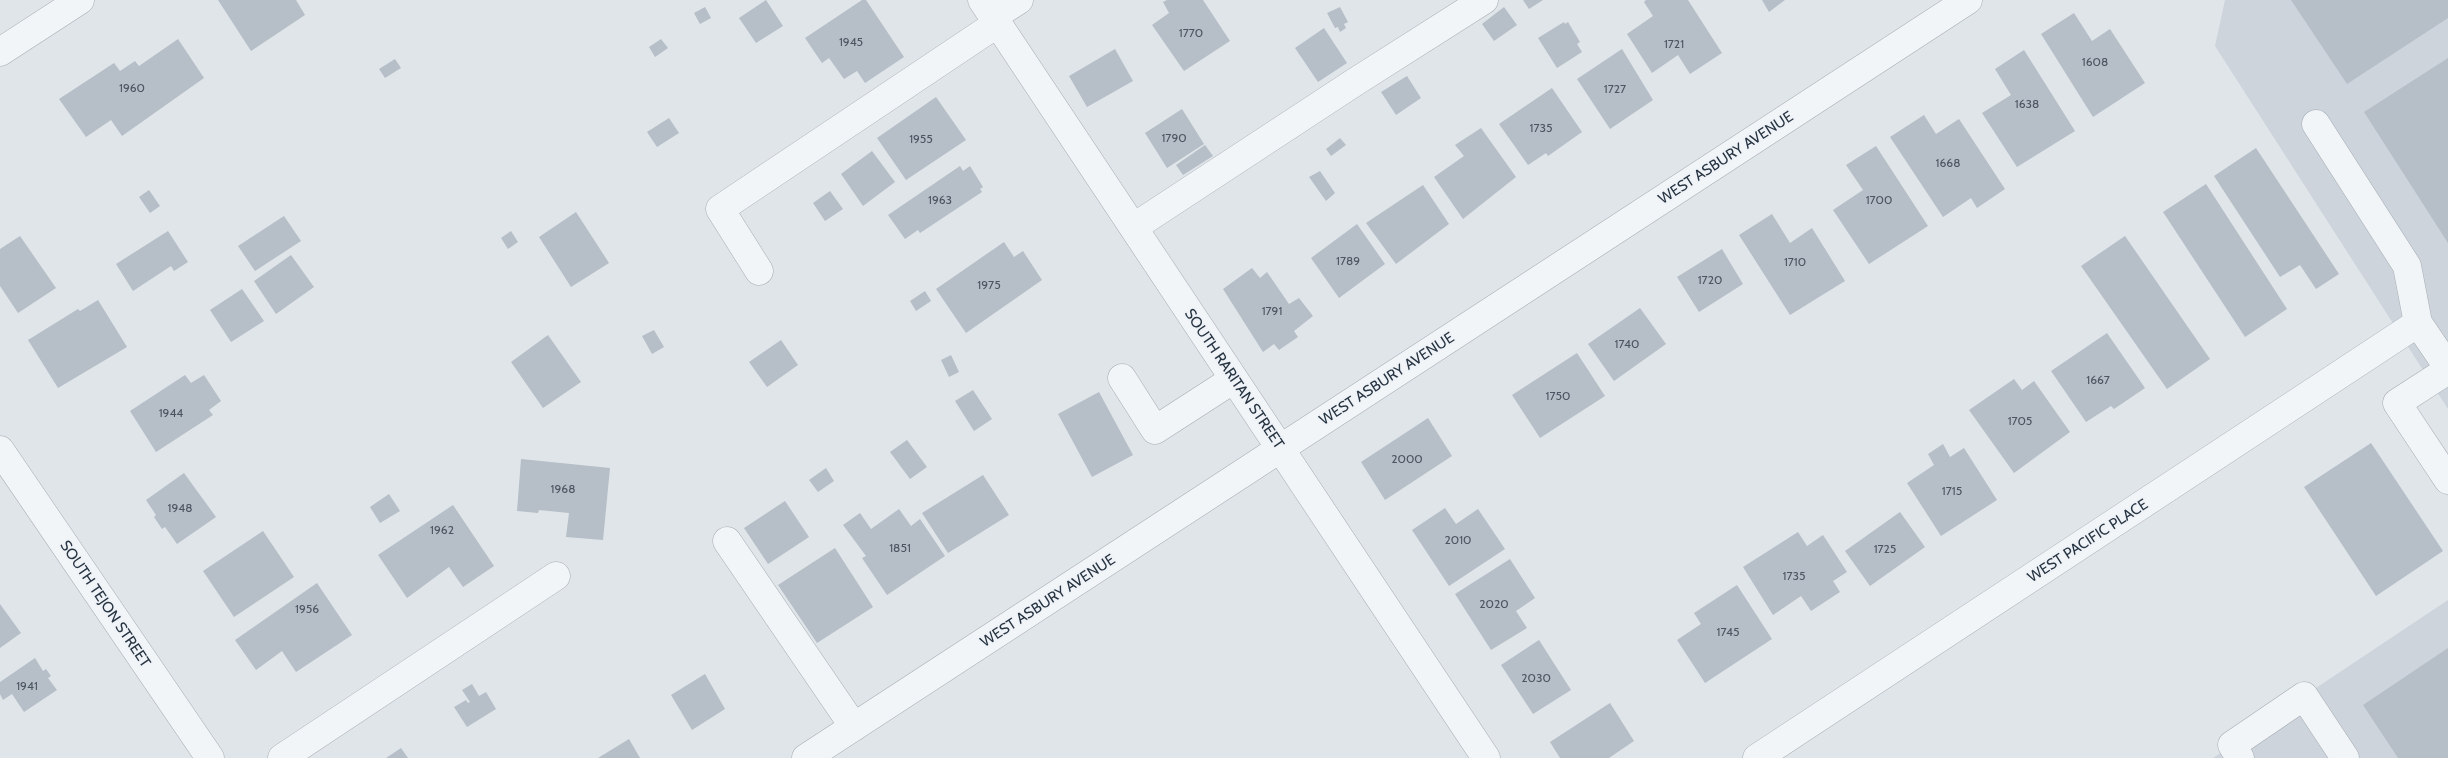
<!DOCTYPE html>
<html>
<head>
<meta charset="utf-8">
<style>
	body { margin:0 }
	canvas { display:block; background:#dfe5e9 }
</style>
</head>
<body>
<canvas width="2448" height="758"></canvas>
<script>
const g = document.querySelector('canvas').getContext('2d');
g.lineJoin = 'round';
function paint(path, color) {
  g.fillStyle = color;
  g.fill(path, 'evenodd');
}
function trace(path, color, width, dash) {
  g.strokeStyle = color;
  g.lineWidth = width;
  g.lineCap = dash ? 'butt' : 'round';
  g.setLineDash(dash || []);
  g.stroke(path);
}
function write(font, color, halo, rows, align = 'center') {
  g.font = font + ' Cabin,sans-serif';
  g.lineWidth = 4;
  g.setLineDash([]);
  g.textBaseline = 'middle';
  g.strokeStyle = halo;
  g.fillStyle = color;
  for (const [text, x, y, turn = 0] of rows) {
    g.save();
    g.translate(x, y);
    g.rotate((+turn || 0) * Math.PI / 180);
    g.textAlign = isNaN(turn) ? turn : align;
    if (halo) g.strokeText(text, 0, 0);
    g.fillText(text, 0, 0);
    g.restore();
  }
}
paint(new Path2D(`
	M2225,0h223v409l-233,-363z
	M2448,600v158h-235l91,-62z`), '#cdd4dc');
paint(new Path2D(`
	M218,0h78l9,15 -54,36z
	M766,0l17,26 -27,17 -17,-25z
	M862,0h4l38,57 -39,26 -8,-12 -13,8 -15,-21 -7,5 -17,-25z
	M1167,0h36l27,41 -46,30 -32,-46 17,-12 -6,-11z
	M1523,0h20l-14,9z
	M1646,0h42l34,53 -32,21 -12,-19 -26,18 -25,-39 26,-18 -9,-14z
	M1762,0h23l-16,12z
	M2291,0h157v18l-101,66z
	M705,7l6,11 -11,6 -6,-11z
	M1340,7l8,15 -4,2 2,4 -6,4 -2,-5 -3,1 -8,-15z
	M1504,7l13,18 -23,16 -12,-17z
	M2074,13l18,28 18,-12 35,54 -52,34 -52,-83z
	M1564,22l1,2 3,-2 12,20 -3,2 5,8 -25,16 -19,-30z
	M1324,28l23,35 -29,19 -23,-34z
	M178,39l26,39 -82,58 -11,-16 -25,17 -27,-38 55,-36 6,8 15,-10 4,5z
	M661,39l7,9 -13,9 -6,-10z
	M1115,49l18,32 -46,26 -18,-31z
	M1622,49l31,51 -43,29 -33,-50z
	M2024,50l51,81 -58,36 -35,-54 29,-18 -16,-26z
	M2448,58v185l-84,-131z
	M395,59l6,9 -16,10 -6,-9z
	M1407,76l14,22 -25,17 -15,-23z
	M1552,88l30,44 -34,24 -2,-3 -18,12 -29,-41z
	M936,97l30,43 -60,40 -29,-42z
	M1182,109l22,35 -37,24 -22,-35z
	M1924,115l12,19 23,-15 46,70 -28,19 -6,-10 -28,19 -53,-80z
	M669,118l10,15 -22,14 -10,-15z
	M1481,128l35,49 -53,42 -29,-42 30,-21 -9,-11z
	M1340,138l6,7 -15,11 -5,-7z
	M1205,145l8,11 -30,19 -7,-10z
	M1876,146l52,80 -59,38 -36,-54 30,-20 -17,-25z
	M2256,148l83,126 -23,15 -16,-24 -20,12 -66,-101z
	M872,151l23,31 -32,24 -22,-32z
	M960,166l3,5 7,-5 13,21 -3,2 2,3 -62,41 -2,-3 -13,9 -17,-24z
	M1320,171l15,22 -9,8 -17,-24z
	M2206,184l81,125 -42,28 -82,-125z
	M1423,185l26,39 -53,40 -30,-41z
	M149,190l11,16 -10,7 -11,-16z
	M830,191l13,18 -18,12 -12,-18z
	M576,212l33,51 -38,24 -32,-50z
	M1772,214l18,29 22,-15 33,53 -55,34 -51,-80z
	M284,216l17,25 -46,30 -17,-25z
	M1357,224l28,40 -46,34 -28,-40z
	M168,231l20,31 -14,9 -3,-5 -38,25 -17,-27z
	M511,231l7,11 -10,7 -7,-11z
	M20,236l36,52 -38,25 -18,-27v-37z
	M2125,236l85,123 -43,30 -86,-123z
	M1004,242l10,15 9,-6 19,29 -76,53 -30,-44z
	M1722,249l21,35 -44,28 -22,-35z
	M291,255l23,32 -38,27 -22,-33z
	M1252,268l8,10 7,-6 22,32 10,-6 14,18 -19,15 4,6 -19,13 -5,-6 -11,8 -40,-63z
	M242,289l22,32 -33,21 -21,-32z
	M925,291l6,10 -15,10 -6,-10z
	M98,300l29,47 -69,41 -30,-48 50,-31 2,2z
	M1640,308l26,36 -52,37 -26,-37z
	M654,330l10,17 -12,7 -10,-18z
	M2107,333l38,55 -31,21 -3,-3 -25,16 -35,-51z
	M548,335l33,47 -38,26 -32,-46z
	M781,340l17,25 -31,22 -18,-25z
	M1577,353l28,43 -65,42 -28,-43z
	M951,355l8,17 -10,5 -8,-17z
	M185,375l6,8 13,-8 17,26 -12,9 4,5 -57,37 -26,-41z
	M2014,379l8,11 12,-9 36,51 -56,41 -45,-63z
	M973,390l19,29 -18,12 -19,-30z
	M1099,392l34,63 -41,22 -34,-63z
	M1428,418l24,38 -67,44 -24,-38z
	M907,440l20,27 -17,12 -20,-27z
	M2371,443l72,108 -67,45 -72,-109z
	M1943,444l7,13 14,-9 33,52 -56,36 -34,-53 27,-18 -6,-11z
	M521,459l89,9 -7,72 -37,-3 3,-24 -30,-3 -1,3 -21,-2z
	M826,468l8,13 -16,11 -9,-12z
	M184,473l32,44 -39,27 -12,-17 -3,2 -8,-12 2,-2 -10,-15z
	M983,475l26,40 -61,38 -26,-40z
	M389,494l11,17 -20,12 -10,-16z
	M785,501l24,36 -41,27 -24,-36z
	M453,505l41,61 -31,21 -14,-20 -42,31 -29,-43z
	M1445,508l11,16 22,-15 27,40 -56,37 -37,-56z
	M899,509l12,17 9,-7 25,37 -58,39 -25,-37 4,-2 -23,-31 17,-12 11,16z
	M1900,512l25,35 -55,39 -25,-35z
	M263,531l31,46 -60,40 -31,-46z
	M1798,532l9,14 16,-11 24,37 -14,9 7,11 -29,19 -10,-15 -28,19 -30,-48z
	M835,548l38,59 -56,36 -39,-58z
	M1510,559l25,39 -19,13 11,17 -36,22 -36,-56z
	M317,583l35,52 -56,37 -14,-21 -26,19 -21,-30z
	M1737,585l35,54 -67,44 -28,-43 24,-16 -7,-11z
	M0,604l21,29 -21,15z
	M1539,640l32,50 -38,24 -32,-49z
	M2448,648v110h-50l-35,-53z
	M35,658l8,13 3,-2 5,7 -3,2 9,12 -33,22 -12,-18 -9,6 -3,-6v-12z
	M705,674l20,35 -33,21 -21,-35z
	M472,684l7,12 7,-4 10,17 -29,18 -13,-20 12,-7 2,3 2,-1 -8,-12z
	M1610,703l24,38 -25,17h-49l-10,-16z
	M629,739l11,19h-42z
	M401,748l7,10h-22z`), '#b6bec7');
const minor = new Path2D(`
	M982,0l504,758
	M994,16l25,-16
	M0,52l80,-52
	M2316,124l91,142 11,57 30,44
	M1134,227l221,-145 129,-82
	M759,271l-39,-62 278,-186
	M2448,370l-51,33 51,77
	M1122,378l33,52 79,-51
	M0,450l210,308
	M727,541l127,186
	M282,758l274,-182
	M806,758l1162,-758
	M1757,758l661,-435
	M2240,758l-8,-13 72,-49 41,62`);
trace(minor, '#a4acb4', 29);
trace(minor, '#f2f5f7', 28);
write('12px', '#4b5663', null, [
	["1770",1191,33],
	["1945",851,42],
	["1721",1674,44],
	["1608",2095,62],
	["1960",132,88],
	["1727",1615,89],
	["1638",2027,104],
	["1735",1541,128],
	["1790",1174,138],
	["1955",921,139],
	["1668",1948,163],
	["1963",940,200],
	["1700",1879,200],
	["1789",1348,261],
	["1710",1795,262],
	["1720",1710,280],
	["1975",989,285],
	["1791",1272,311],
	["1740",1627,344],
	["1667",2098,380],
	["1750",1558,396],
	["1944",171,413],
	["1705",2020,421],
	["2000",1407,459],
	["1968",563,489],
	["1715",1952,491],
	["1948",180,508],
	["1962",442,530],
	["2010",1458,540],
	["1851",900,548],
	["1725",1885,549],
	["1735",1794,576],
	["2020",1494,604],
	["1956",307,609],
	["1745",1728,632],
	["2030",1536,678],
	["1941",27,686]
]);
write('15px', '#273442', '#eff3f7', [
	["WEST ASBURY AVENUE",1726,158,-33],
	["SOUTH RARITAN STREET",1234,379,56],
	["WEST ASBURY AVENUE",1387,379,-33],
	["WEST PACIFIC PLACE",2088,541,-33],
	["WEST ASBURY AVENUE",1048,601,-33],
	["SOUTH TEJON STREET",105,604,56]
]);
</script>
</body>
</html>
